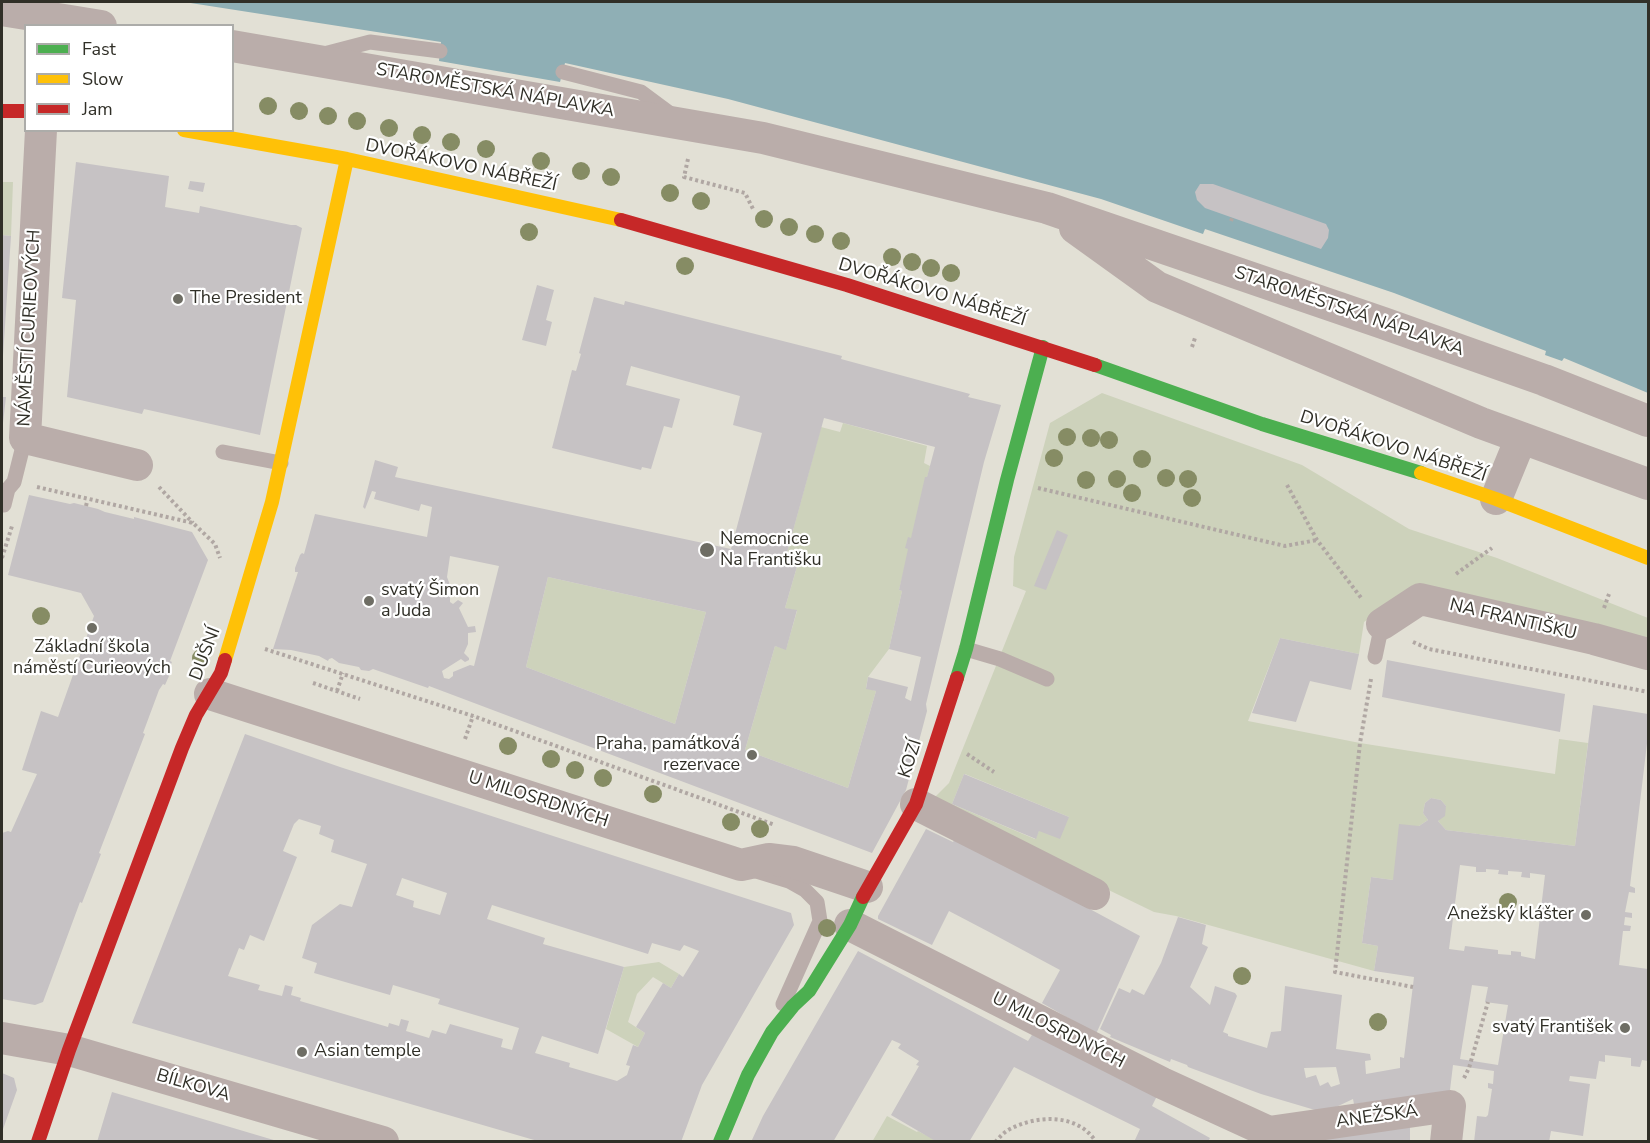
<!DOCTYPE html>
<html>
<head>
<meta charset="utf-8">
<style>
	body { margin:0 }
	#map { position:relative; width:1650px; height:1143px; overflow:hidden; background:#e2e0d5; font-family:"Nunito Sans",sans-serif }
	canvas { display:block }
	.frame { position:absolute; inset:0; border:3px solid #302f27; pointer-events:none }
	.legend { position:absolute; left:24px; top:24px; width:210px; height:108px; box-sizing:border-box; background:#fff; border:2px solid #acaca9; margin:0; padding:8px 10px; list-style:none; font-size:18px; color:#302f27 }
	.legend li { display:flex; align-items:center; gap:12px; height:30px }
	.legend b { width:30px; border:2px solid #acaca9 }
</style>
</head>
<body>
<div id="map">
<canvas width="1650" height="1143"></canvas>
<div class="frame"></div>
<ul class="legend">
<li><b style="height:8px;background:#4caf50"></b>Fast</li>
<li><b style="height:8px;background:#ffc107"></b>Slow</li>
<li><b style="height:8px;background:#c62828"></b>Jam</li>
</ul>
</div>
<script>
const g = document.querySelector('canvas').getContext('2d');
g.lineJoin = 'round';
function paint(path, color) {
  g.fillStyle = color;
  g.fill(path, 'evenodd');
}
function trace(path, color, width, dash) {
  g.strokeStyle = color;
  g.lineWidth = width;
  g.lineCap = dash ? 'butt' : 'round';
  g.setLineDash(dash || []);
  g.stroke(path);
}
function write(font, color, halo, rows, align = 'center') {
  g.font = font + ' "Nunito Sans",sans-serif';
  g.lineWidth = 4.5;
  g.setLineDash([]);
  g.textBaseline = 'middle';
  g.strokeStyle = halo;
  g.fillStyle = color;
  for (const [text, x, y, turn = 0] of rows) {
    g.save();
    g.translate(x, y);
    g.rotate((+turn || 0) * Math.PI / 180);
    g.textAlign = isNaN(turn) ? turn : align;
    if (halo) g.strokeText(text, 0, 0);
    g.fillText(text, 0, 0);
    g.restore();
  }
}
paint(new Path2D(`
	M2,182h11l-2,54 -9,-1z
	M1102,393l200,72 107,64 88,29 151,60v22l-235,-55 -49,37 -5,32 -79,-16 -32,83 112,22 195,31 4,-35 29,4 -13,103 -129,-16 -8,-9 8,-15 -5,-6 -10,-2 -6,5 -2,10 5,7 -9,6 -26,54 -22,-3 -9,66 16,3 -4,25 -198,-55 -22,-4 -225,-109 20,-20 77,-192 -13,-5 1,-29 36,-134zM964,774h1l104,43 -30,14 -4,8 -83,-35z
	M843,423l84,23 -3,17 6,3 -31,124 3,1 -13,58 -21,28 -2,11 10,3 -28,97 -103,-38 30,-104 11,3 11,-38 -12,-3 13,-45 -13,-3 36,-133 19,5z
	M548,577l158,35 -31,112 -149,-57z
	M659,962l20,12 -8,14 -18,-11 -16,17 -9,28 17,11 -7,14 -32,-18 18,-62z
	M887,1116l30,16 1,-1 19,10 -65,1z`), '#cdd2bb');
paint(new Path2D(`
	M184,2h1464v391l-84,-35 -2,3 -17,-6 1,-4 -152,-58 -189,-64 -2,5 -102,-35 -373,-100 -163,-36 -5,19 -121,-21 2,-19z`), '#8fafb5');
paint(new Path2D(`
	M76,162l93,14 -4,31 34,6 1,-7 91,19h5l6,3 -42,207 -116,-26 -2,5 -75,-17 9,-97 -14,-2z
	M190,181l15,2 -2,9 -15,-3z
	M1200,184h13l113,40 3,6 -1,8 -7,11 -116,-41 -8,-8 -2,-8z
	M2,235l9,1 -8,120h-1z
	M537,285l17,5 -8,30 6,2 -6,24 -24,-6z
	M594,297l30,8 1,-4 217,55 -1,3 129,35 -2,3 33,8 -17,57 -58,242 1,7 -21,79 -34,63 -443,-167 -1,2 -55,-19 -4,2 -8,-1 -2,-3 -20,-4 -7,-5 -3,1 -1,2 -9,-5 -28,-6 -18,-1 25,-77h-3v-4l5,-13 2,-2 2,1 11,-40 112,23 5,-30 -11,-3 -2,7 -45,-12 2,-7 -4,-1 -7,18 -2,-2 12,-47 23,7 -3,10 336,72 31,-116 -29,-8 7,-29 -109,-30 -5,19 54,14 -8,29 -8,-2 -13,43 -9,-2 -1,3 -89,-22 20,-78 4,1 5,-17 -2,-1zM824,418l111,29 -8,30h-2l-14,61 -3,-1 -3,11 3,1 -9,41 3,1 -13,58 32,8 -10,44 -6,-3 3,-11 -40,-10 -2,12 10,2 -28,97 -103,-38 30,-104 11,4 11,-40 -12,-2 13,-45 -13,-3zM450,556l49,10 -25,100 -4,-1 -17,7v4l-4,3 -5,-1 -2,-7 19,-12 4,3 4,-2v-2l-5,-5 4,-9v-11l8,-1 -1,-6 -7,1 -9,-19 4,-5 -5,-3 -5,4 -3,-2v-17l-3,-8zM548,577l158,35 -31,112 -149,-57z
	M2,397h4l-3,26h-1z
	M29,495l41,9 4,-1 24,6 7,3 29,7v-2l58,15 16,28 -38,101 2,1 -2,4h2l-3,10 -4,9 -2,-1 -4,6 -16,43 2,1 -46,119 2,1 -19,49 -2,-1 -37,100 -8,3 -33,-6v-166l6,-2 3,1 26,-58 -15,-4 19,-59 17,6 36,-101 -13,-23 -73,-18z
	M1057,530l11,5 -22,55 -12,-4z
	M1280,638l79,16 -8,36 -41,-9 -14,41 -44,-9z
	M1387,660l178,34 -5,38 -178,-35z
	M1593,705l55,9v21l-18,151 5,2v5l-6,-1 -4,20 7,1v5l-7,-1 -1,8 7,1 -1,5h-7l-4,34 29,4v92l-6,-1 -2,7 -9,-1v-8l-26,-3v7l-6,-1 -3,18 -26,-3 -1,5 21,3 -7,52 -32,-5 -2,11h-75l3,-26 9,1 2,-2 4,-26 -4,-1v-5l5,1 1,-13 -41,-6 -3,25 -3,2 -93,12 -1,-5 -36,17 -2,-6 -54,-16 -73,-27 -1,-2 -16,-6 -1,3 -60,-25 1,-2 -11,-6 19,-41 11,5 2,-4 12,6 17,-32 17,-46 28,8 -4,19 6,3 -18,40 20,18 5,-19 20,7 2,3 -14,36 5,2v2l39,12 4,-16 10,-1 4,-45 57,9 -6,54 34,5 1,6 -6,1 1,13 34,-6v-11l4,1 10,-81 -40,-6 4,-25 -16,-3 9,-66 22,3 6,-56 20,2 9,-6 -5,-7 2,-10 6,-5 10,2 5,6 -1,10 -7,5 8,9 129,16zM1460,865l16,2v5h10v-3l13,1 -1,4 10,1v-4l14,1 -1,5 9,1v-5l15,2 -10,84 -14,-3v-4l-10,-1v4l-13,-1v-4l-33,-4 -1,5 -15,-2zM1472,985l16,2 -3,15 23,3 -10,60 -38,-6zM1336,1067l4,17 -9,3 -3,-5 -8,4 -4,-11 -10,3 -2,-10z
	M245,734l95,33 451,146 3,12 -92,160 -21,57h-140l-409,-119zM299,819l22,7 -2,8 15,6 -3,12 36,12 -15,43 -12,-3 -28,21 -10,33 15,5 -3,10 76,22 3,-10 47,14 -2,5 81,24 -7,22 -11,-3 2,-8 -53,-15 -4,10 -14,-4 -3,8 -23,-7 3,-10 -8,-2 -2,7 -10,-3 -1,4 -88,-26 1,-3 -10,-3 2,-8 -8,-2 -3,11 -24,-6 2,-5 -32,-9 11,-28 5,2 6,-15 14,6 33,-84 -14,-6 11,-27zM402,878l45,15 -7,22 -27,-8 1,-6 -18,-6zM492,905l156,49 4,-11 28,8 4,-6 15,6 -16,26 -4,-3 -8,14 -8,-5 -27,44 9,6 -7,14 -5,-2 -7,20 4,1 -3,9 -10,6 -48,-14 1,-4 -35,-10 7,-17 56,18 26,-87 -81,-23 2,-6 -58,-19z
	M964,774l105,43 -9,22 -21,-8 -3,8 -84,-35z
	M926,829l27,13 3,-5 184,99 -44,98 -54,-31 18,-33 -69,-37 -42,-22 -17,34 -54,-26v-3z
	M858,951l170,90 9,-14 123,63 -8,16 58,32 -2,4h-74l6,-13 -126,-62 -45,75h-32l-46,-27 28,-49 -3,-1 3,-4 -21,-13 3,-4 -9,-4 -59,102h-82l12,-26z
	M2,1073l12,5 3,12 -15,42z
	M112,1092l165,49v1h-180z
	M1410,1126v16h-86l-1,-8z`), '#c6c2c4');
trace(new Path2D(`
	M688,159l-4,18 61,16 9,18
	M1231,221l2,-5
	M1192,347l3,-9
	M1287,485l30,55 45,59
	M37,487l156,36 22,21 5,14
	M159,487l34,36
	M1038,488l247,58 32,-6
	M86,506l1,-4
	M2,558l10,-32
	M1456,574l36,-26
	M1604,608l5,-14
	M1413,642l16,7 219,43
	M265,649l208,67 302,109
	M1371,679l-11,64 -25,229 78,15
	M313,683l47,16
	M337,691l6,-18
	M465,739l8,-23
	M967,754l27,18
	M1464,1078l5,-10 19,-66
	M995,1142c5,-5 9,-10 15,-13 27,-14 68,-16 86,13`), '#b0a7a3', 4, [3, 3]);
trace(new Path2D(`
	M324,54l46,-12 70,9
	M563,72l78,20 31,23
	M223,452l58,11
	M4,505l4,-16 6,-7 11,-44
	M966,649l34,10 47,20
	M1375,657l7,-33
	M750,869l39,12 16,9 12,12 3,19 -37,83`), '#baadaa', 15);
trace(new Path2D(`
	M2,10l99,16
	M232,46l531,92 284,70 336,115 161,57 104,41
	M41,130l-16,308 112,27
	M1075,228l82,59 324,136 167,61
	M1496,499l25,-61
	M1382,624l38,-25 174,40 54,15
	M210,694l531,171 28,-6 24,3 74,25
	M916,804l178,90
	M850,925l312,158 107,49
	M2,1038l67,12 314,92
	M1269,1132l181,-26 -4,36`), '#baadaa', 32);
trace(new Path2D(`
	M1095,365l167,59 159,49
	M957,678l9,-29 41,-169 36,-133
	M720,1142l28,-67 24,-43 21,-26 16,-15 41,-66 13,-28`), '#4caf50', 14);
trace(new Path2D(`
	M184,130l163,29 274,61
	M1421,473l75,26 152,59
	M225,660l47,-158 75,-343`), '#ffc107', 14);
trace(new Path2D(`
	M2,111h24
	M621,220l226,65 248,80
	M863,897l53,-93 41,-126
	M38,1142l31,-92 113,-302 14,-33 25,-42 4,-13`), '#c62828', 14);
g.fillStyle = '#868c64';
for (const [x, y] of [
	[268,106],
	[299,111],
	[328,116],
	[357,121],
	[389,128],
	[422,135],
	[451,142],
	[486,149],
	[541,161],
	[581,171],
	[611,177],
	[670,193],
	[701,201],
	[764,219],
	[789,227],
	[529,232],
	[815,234],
	[841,241],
	[892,257],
	[912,262],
	[685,266],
	[931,268],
	[951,273],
	[1067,437],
	[1091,438],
	[1109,440],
	[1054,458],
	[1142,459],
	[1166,478],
	[1117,479],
	[1188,479],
	[1086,480],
	[1132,493],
	[1192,498],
	[41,616],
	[201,658],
	[508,746],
	[551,759],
	[575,770],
	[603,778],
	[653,794],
	[731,822],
	[760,829],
	[1508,902],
	[827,928],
	[1242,976],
	[1378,1022]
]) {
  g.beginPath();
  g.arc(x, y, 9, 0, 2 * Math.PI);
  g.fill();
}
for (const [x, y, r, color] of [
	[178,299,6,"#6e6d64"],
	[707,550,8,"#6e6d64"],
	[369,601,6,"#6e6d64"],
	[92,628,6,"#6e6d64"],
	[752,755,6,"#6e6d64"],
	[1586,915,6,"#6e6d64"],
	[1625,1028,6,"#6e6d64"],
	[302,1052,6,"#6e6d64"]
]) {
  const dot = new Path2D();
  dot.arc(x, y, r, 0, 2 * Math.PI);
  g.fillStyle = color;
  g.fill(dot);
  trace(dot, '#fff', 2);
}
write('18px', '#302f27', '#fff', [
	["STAROMĚSTSKÁ NÁPLAVKA",495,91,10],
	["DVOŘÁKOVO NÁBŘEŽÍ",461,166,12],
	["DVOŘÁKOVO NÁBŘEŽÍ",932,293,17],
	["STAROMĚSTSKÁ NÁPLAVKA",1349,312,19],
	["NÁMĚSTÍ CURIEOVÝCH",30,328,-87],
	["DVOŘÁKOVO NÁBŘEŽÍ",1393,447,18],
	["NA FRANTIŠKU",1513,620,13],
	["DUŠNÍ",206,654,-69],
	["KOZÍ",911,759,-72],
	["U MILOSRDNÝCH",538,800,18],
	["U MILOSRDNÝCH",1058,1031,27],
	["BÍLKOVA",193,1086,16],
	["ANEŽSKÁ",1377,1117,-8]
]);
write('18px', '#302f27', '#fff', [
	["The President",190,299],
	["Nemocnice",720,540],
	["Na Františku",720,561],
	["svatý Šimon",381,591],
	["a Juda",381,612],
	["Základní škola",92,648,"center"],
	["náměstí Curieových",92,669,"center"],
	["Praha, památková",740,745,"right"],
	["rezervace",740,766,"right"],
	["Anežský klášter",1574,915,"right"],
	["svatý František",1613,1028,"right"],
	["Asian temple",314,1052]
], 'left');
</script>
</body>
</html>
